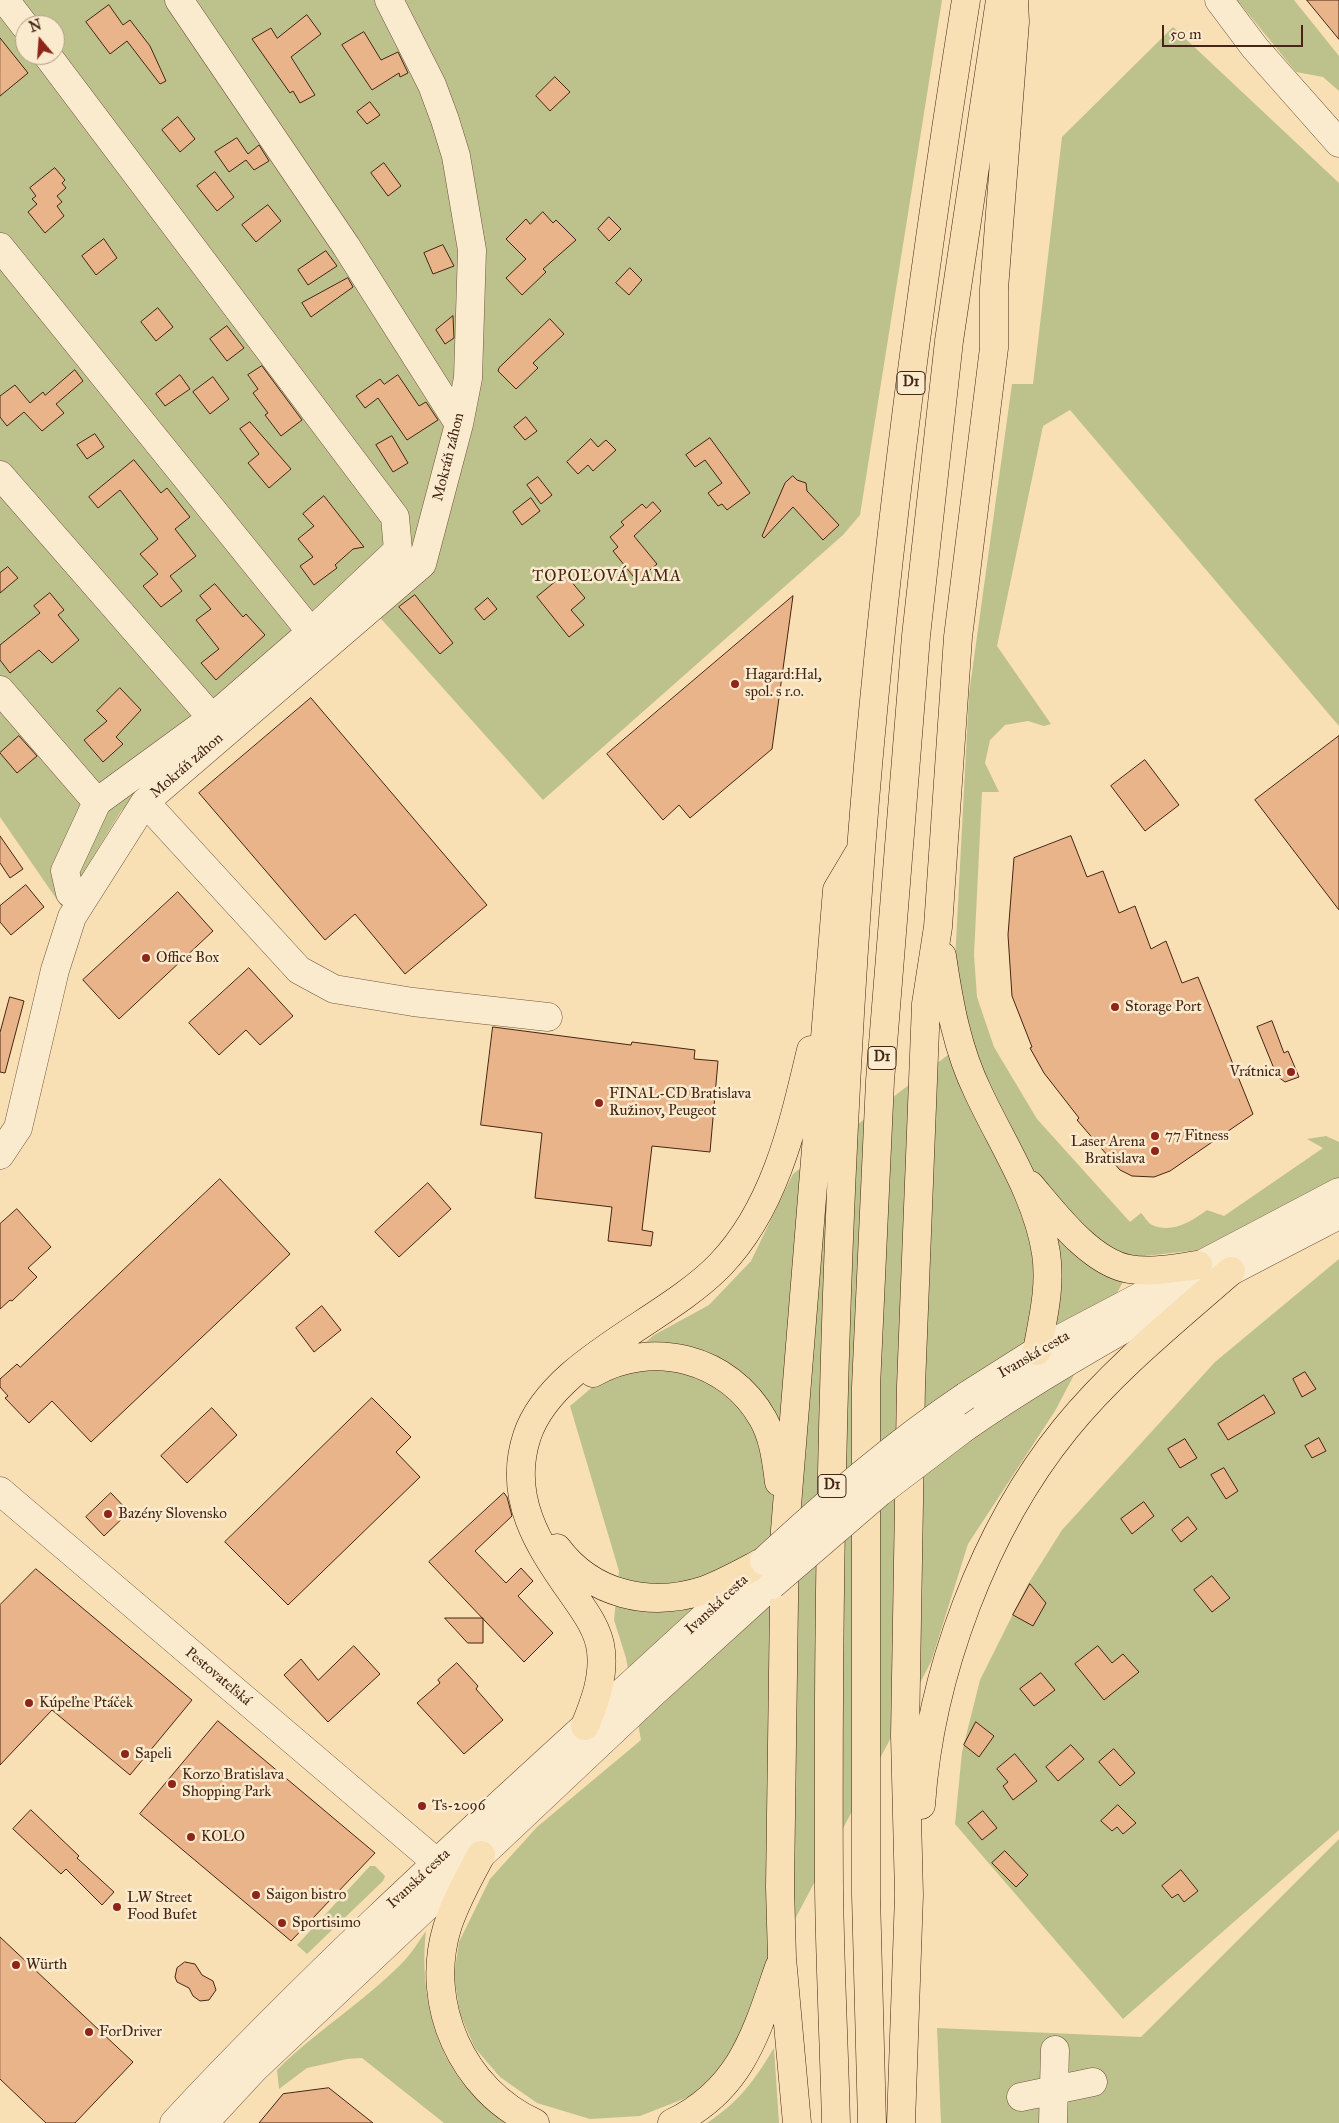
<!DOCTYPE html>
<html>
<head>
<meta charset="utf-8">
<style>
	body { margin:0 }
	#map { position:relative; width:1339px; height:2123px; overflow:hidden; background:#f8dfb4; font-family:"IM FELL Great Primer",serif }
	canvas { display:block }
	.north { position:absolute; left:15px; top:15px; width:50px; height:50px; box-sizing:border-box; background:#faeace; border:1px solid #b29b84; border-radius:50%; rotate:342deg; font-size:14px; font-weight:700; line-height:20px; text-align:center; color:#452515 }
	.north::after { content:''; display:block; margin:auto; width:18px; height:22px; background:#8f2418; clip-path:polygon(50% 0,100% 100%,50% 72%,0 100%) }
	.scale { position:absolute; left:1162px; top:25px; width:141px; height:22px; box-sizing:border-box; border:2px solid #452515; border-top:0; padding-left:6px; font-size:15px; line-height:18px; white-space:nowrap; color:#452515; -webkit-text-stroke:4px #faeace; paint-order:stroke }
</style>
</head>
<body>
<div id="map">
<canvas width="1339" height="2123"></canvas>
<div class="north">N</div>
<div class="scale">50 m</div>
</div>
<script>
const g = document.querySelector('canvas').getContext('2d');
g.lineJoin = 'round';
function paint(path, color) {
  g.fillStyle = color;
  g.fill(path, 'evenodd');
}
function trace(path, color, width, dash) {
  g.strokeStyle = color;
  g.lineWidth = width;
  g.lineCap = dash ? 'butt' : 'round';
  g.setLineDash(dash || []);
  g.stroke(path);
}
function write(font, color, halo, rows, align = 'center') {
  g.font = font + ' "IM FELL Great Primer",serif';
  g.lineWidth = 5;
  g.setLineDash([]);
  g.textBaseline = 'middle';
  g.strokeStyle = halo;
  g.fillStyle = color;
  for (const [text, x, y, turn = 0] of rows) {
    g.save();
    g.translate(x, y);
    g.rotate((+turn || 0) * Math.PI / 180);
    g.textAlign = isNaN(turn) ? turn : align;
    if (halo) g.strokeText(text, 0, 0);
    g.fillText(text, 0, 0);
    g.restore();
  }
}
paint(new Path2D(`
	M0,0h942l-82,515 -17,20 -300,265 -176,-197 -246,208 -59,96 -62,-90zM25,25h30v30h-30z
	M1237,0h57l45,56v35l-16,-14 -27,-5z
	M1173,27l166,156v543l-269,-316 -27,16 -46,220 54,78 -7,2 -16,-5 -23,4 -15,15 -5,23 14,29h-17l-8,163 3,42 17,50 43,72 93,103 11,-9c3,3 7,10 11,12 20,9 40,-4 55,-15l17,6 99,-68 -16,-9 19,-3 13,6v40l-141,68 -62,7 -81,154 -87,133 -37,118 -164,310 -30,83 -46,41 -51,20 -50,3 -53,-16 -37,-26 -25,-29 -15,-34 -6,-39 5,-33 31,-63 47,-52 104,-87 -15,-82 -12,-38 5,-49 -49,-165 84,-71 55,-30 42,-44 42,-87 173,-133 -11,-80 14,-267 43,-310h21l29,-247z
	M1339,1259v571l-216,189 -168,-195 7,-72 18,-72 48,-96 34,-54 153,-168z
	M1339,1839v284h-398l-4,-95 204,9z
	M370,1866h5l10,10 -2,5 -76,73 -10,-9z
	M426,1931c-6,50 4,111 36,151 13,16 31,28 47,41h-65l-82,-65 -15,1 -40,9 -28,21 -2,-19c39,-39 87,-68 126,-108 9,-9 16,-21 23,-31z
	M774,2048l5,75h-72c32,-21 47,-42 67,-75z`), '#bdc28d');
const building = new Path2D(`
	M1307,0h32v39z
	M109,5l14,20 7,-5 20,26 16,35 -6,3 -33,-43 -17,13 -24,-32z
	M307,15l14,19 -30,23 24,38 -15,8 -7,-12 -3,2 -38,-54 19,-11 6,10z
	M364,32l17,28 17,-8 10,21 -8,4 -1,-4 -27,17 -30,-45z
	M0,38l28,35 -28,23z
	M555,77l15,15 -20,19 -14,-15z
	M370,102l10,13 -13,9 -10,-12z
	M178,117l17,22 -15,13 -18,-22z
	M237,138l11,16 11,-9 10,16 -15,9 -8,-10 -17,12 -14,-20z
	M384,163l17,23 -13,10 -17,-23z
	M55,168l10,12 -3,3 4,5 -9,8 5,6 -5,4 7,10 -19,17 -17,-21 9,-8 -5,-5 4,-3 -6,-8z
	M215,172l19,25 -17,14 -20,-25z
	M268,205l13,16 -25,21 -14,-17z
	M543,212l10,11 3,-3 20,20 -33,29 3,3 -24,23 -16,-17 20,-19 -20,-20 20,-20 4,5z
	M609,217l12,12 -12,12 -11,-12z
	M104,239l13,19 -21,17 -14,-19z
	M443,245l11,21 -21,8 -9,-21z
	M326,251l11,15 -29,19 -10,-15z
	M630,268l12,12 -13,15 -13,-12z
	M348,278l5,9 -42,30 -9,-14z
	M158,308l15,19 -17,14 -15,-19z
	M453,316l1,22 -9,6 -9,-14z
	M550,319l14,15 -31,29 5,5 -22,21 -18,-18 1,-3z
	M227,326l17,22 -17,13 -17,-22z
	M262,366l40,54 -21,16 -16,-21 3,-2 -15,-20 5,-4 -10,-14z
	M75,370l8,11 -27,23 8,9 -22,18 -18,-19 -17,14 -7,-9v-21l15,-11 15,18 13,-11 2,3z
	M180,375l10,14 -25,17 -9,-12z
	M398,375l21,31 7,-4 12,18 -31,20 -29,-42 -13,10 -9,-12 24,-17 4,5z
	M213,377l16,22 -19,15 -17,-22z
	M526,417l11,14 -12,9 -11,-13z
	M250,422l41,47 -22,19 -21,-25 11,-9 -19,-25z
	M95,434l9,13 -17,12 -10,-14z
	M392,436l16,27 -15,9 -17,-27z
	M710,438l40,55 -23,17 -5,-6 -4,2 -10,-13 14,-10 -17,-23 -10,7 -9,-12z
	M591,439l7,8 8,-7 10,10 -23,21 -5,-6 -10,9 -11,-12z
	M134,460l27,33 6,-5 23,29 -15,12 21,27 -26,20 12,15 -21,16 -18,-21 15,-12 -18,-20 18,-15 -38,-49 -22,18 -9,-11z
	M793,476l4,4 9,3 1,8 32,34 -16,15 -30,-33 -29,31 -2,-2 23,-53z
	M538,477l14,18 -11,9 -14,-19z
	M324,496l40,51 -11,2 -18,16 2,3 -23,17 -14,-19 13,-9 -15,-18 16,-13 -11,-12z
	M531,498l9,13 -18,14 -9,-13z
	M653,502l8,9 -27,25 23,28 -20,17 -24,-30 5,-4 -8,-10 14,-12 -3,-3 21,-18 4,4z
	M8,567l10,11 -18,15v-20z
	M565,574l20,24 -14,12 13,15 -15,12 -32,-40z
	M215,584l28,33 3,-3 19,21 -49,45 -15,-17 18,-14 -23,-29 15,-11 -11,-13z
	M50,593l14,17 -6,5 21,25 -27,23 -13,-13 -29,23 -10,-13v-15l40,-32 -6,-7z
	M415,595l38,48 -13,11 -41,-47z
	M793,596l-21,153 -82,69 -11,-13 -16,15 -56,-66z
	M488,598l9,11 -13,11 -9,-11z
	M120,688l21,22 -25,27 7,7 -20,18 -19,-22 23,-19 -10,-10z
	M311,698l176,207 -82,69 -50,-60 -30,26 -126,-147z
	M19,736l18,20 -20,17 -17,-20z
	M1339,736v174l-84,-110z
	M1145,760l34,45 -34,26 -34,-45z
	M0,836l23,33 -13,9 -10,-15z
	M1071,836l16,41 16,-6 16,42 16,-7 16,43 15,-8 16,42 16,-6 55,137 -83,57 -16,6 -22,-1 -12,-6 -43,-50 2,-2 -35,-45 -14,-25 2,-1 -20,-51 -4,-61 6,-77z
	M26,885l18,22 -33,28 -11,-13v-16z
	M178,892l35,39 -94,88 -36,-39z
	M249,968l44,48 -33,29 -14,-15 -27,25 -30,-32z
	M10,997l14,4 -19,72 -5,-1v-39z
	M1272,1021l12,32 4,-2 11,26 -14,5 -8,-6 -20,-49z
	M493,1027l138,18 1,-3 63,8 -1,9 24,2 -8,91 -58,-6 -10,84 11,2 -2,14 -43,-5 4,-34 -77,-9 7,-65 -61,-8z
	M220,1179l70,75 -199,188 -39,-41 -23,22 -24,-25 3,-2 -8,-9v-8l17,-15 3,3z
	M428,1183l23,26 -52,48 -24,-25z
	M17,1209l34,38 -23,21 9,9 -25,24 -2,-1 -10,9v-85z
	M322,1306l19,24 -27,22 -18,-24z
	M1305,1372l11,17 -14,8 -9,-18z
	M1264,1395l11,18 -47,27 -10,-16z
	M372,1398l39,39 -15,15 24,25 -132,128 -63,-63z
	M212,1408l25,27 -50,48 -26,-27z
	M1319,1438l7,13 -14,7 -7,-12z
	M1185,1439l12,19 -17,10 -12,-19z
	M1224,1468l14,23 -12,8 -15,-24z
	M111,1493l18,19 -25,24 -18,-19z
	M504,1493l3,4 5,19 -37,35 31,32 15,-15 12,13 -15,15 35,37 -29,29 -95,-100z
	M1144,1502l10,14 -22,18 -11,-15z
	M1188,1517l9,12 -16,13 -9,-12z
	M36,1569l156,131 -62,75 -78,-65 -52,55v-160z
	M1212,1576l18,22 -18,14 -18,-22z
	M1030,1584l16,19 -13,23 -20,-11z
	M445,1618h38v25h-15z
	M354,1646l26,28 -52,48 -44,-47 17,-16 17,21z
	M1098,1646l14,17 11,-9 16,18 -35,28 -29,-36z
	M457,1663l21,23 -2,3 27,31 -39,34 -47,-51 23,-20 -2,-3z
	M1041,1673l14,17 -21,16 -14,-17z
	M218,1721l157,132 -84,88 -151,-127z
	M976,1722l18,14 -15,21 -15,-12z
	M1071,1745l13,14 -26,22 -12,-14z
	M1114,1749l21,24 -15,13 -21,-24z
	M1015,1754l22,27 -24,19 -10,-14 5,-4 -11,-13z
	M1118,1805l18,18 -13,11 -6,-7 -5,4 -11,-10z
	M31,1810l48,46 -2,2 37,34 -12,13 -36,-36 -5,5 -48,-45z
	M983,1811l14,17 -15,12 -14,-17z
	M1005,1851l23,24 -12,12 -24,-24z
	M1181,1870l17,21 -14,11 -6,-8 -6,4 -10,-12z
	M0,1937l133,125 -58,61h-29l-46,-44z
	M185,1962l10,2 7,11 11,6 3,9 -7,10 -9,1 -7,-5 -4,-8 -12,-6 -2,-5 2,-9z
	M329,2088l44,35h-114l24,-29z`);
paint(building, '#eab48b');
trace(building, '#452515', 1);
const minor = new Path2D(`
	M5,0l20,26
	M179,0l167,246 113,178
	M1219,0l36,48 84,95
	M47,55l348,462 3,33 -87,82 -99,86 -115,84 -32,69 5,22
	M0,247l311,385
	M0,475l212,243
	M0,690l97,112
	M145,802l154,168 35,19 79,13 135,15
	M0,1155l18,-27 37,-158 17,-53 73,-115 277,-238 37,-140 9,-46 4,-128 -16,-94 -11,-36 -13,-35 -43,-85
	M966,1396l71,-45 302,-159
	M964,1428c119,-82 247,-147 375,-213
	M0,1491l449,382
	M1021,2097l72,-15
	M174,2123c182,-196 385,-370 580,-552
	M204,2123l51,-55 398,-375 119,-108
	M1053,2123l2,-73`);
const highway = new Path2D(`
	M942,956c7,47 15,93 36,136 24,52 59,103 68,161 5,34 -3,65 -9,98
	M1030,1185c24,28 60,77 99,84 23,4 46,-1 69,-4
	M593,1373c59,-34 136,-15 170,46 11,20 13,41 16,63
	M557,1548c35,47 93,60 148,42 21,-8 40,-19 59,-29
	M585,1726c10,-25 19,-48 16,-75 -2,-21 -17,-41 -29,-58 -34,-48 -65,-96 -45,-157 25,-75 138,-114 193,-171 55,-57 73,-139 91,-215
	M921,1805c9,-130 63,-276 145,-377 48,-59 108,-107 165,-157
	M481,1855c-12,23 -26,47 -34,73 -23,76 15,162 88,195
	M672,2123c69,-33 84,-89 107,-156
	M797,2123l-15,-165 -2,-71 5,-357 52,-640 22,-37
	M836,2123c-2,-78 -6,-157 -7,-235 -2,-346 6,-693 32,-1038 22,-285 60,-568 105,-850
	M872,2123l-6,-228v-508l14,-306 36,-445 33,-295 51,-341
	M901,2123l8,-228 -4,-159 6,-350 15,-382 12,-77 20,-290 36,-289v-59l21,-267 -1,-22`);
trace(minor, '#72543d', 29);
trace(highway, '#452515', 29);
trace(minor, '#faeace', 28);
trace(highway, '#f8dfb4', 28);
const minorBridge = new Path2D(`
	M764,1561c64,-59 129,-116 202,-165
	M772,1585l108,-93 84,-64`);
trace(minorBridge, '#72543d', 29, []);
trace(minorBridge, '#faeace', 28);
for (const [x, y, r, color] of [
	[735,684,5,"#8f2418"],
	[146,958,5,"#8f2418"],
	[1115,1007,5,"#8f2418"],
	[1291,1072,5,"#8f2418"],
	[599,1103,5,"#8f2418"],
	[1155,1136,5,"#8f2418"],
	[1155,1151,5,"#8f2418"],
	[108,1514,5,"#8f2418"],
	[29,1703,5,"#8f2418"],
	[125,1754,5,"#8f2418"],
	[172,1784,5,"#8f2418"],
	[422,1806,5,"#8f2418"],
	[191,1837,5,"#8f2418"],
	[256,1895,5,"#8f2418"],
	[117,1907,5,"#8f2418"],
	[282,1923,5,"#8f2418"],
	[16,1965,5,"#8f2418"],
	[89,2032,5,"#8f2418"]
]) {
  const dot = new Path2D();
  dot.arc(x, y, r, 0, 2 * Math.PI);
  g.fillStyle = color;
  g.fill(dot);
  trace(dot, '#faeace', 2);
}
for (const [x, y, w] of [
	[911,383,28],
	[882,1058,28],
	[832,1486,28]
]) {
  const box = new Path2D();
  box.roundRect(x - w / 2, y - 11.5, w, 23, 4);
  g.fillStyle = '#faeace';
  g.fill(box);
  trace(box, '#452515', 1);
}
write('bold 14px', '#452515', null, [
	["D1",911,383],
	["D1",882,1058],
	["D1",832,1486]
]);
write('15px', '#452515', '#faeace', [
	["Mokráň záhon",449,457,-76],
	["Mokráň záhon",187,766,-41],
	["Ivanská cesta",1034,1355,-30],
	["Ivanská cesta",717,1605,-43],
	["Pestovateľská",218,1677,40],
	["Ivanská cesta",419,1879,-43]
]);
write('15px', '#452515', '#faeace', [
	["Hagard:Hal,",745,675],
	["spol. s r.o.",745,692],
	["Office Box",156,958],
	["Storage Port",1125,1007],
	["Vrátnica",1281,1072,"right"],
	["FINAL-CD Bratislava",609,1094],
	["Ružinov, Peugeot",609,1111],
	["77 Fitness",1165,1136],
	["Laser Arena",1145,1142,"right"],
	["Bratislava",1145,1159,"right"],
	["Bazény Slovensko",118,1514],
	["Kúpeľne Ptáček",39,1703],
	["Sapeli",135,1754],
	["Korzo Bratislava",182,1775],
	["Shopping Park",182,1792],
	["Ts-2096",432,1806],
	["KOLO",201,1837],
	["Saigon bistro",266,1895],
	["LW Street",127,1898],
	["Food Bufet",127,1915],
	["Sportisimo",292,1923],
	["Würth",26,1965],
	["ForDriver",99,2032]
], 'left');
g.letterSpacing = '1px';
write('16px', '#452515', '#faeace', [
	["TOPOĽOVÁ JAMA",607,577]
]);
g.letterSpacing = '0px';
</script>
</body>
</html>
